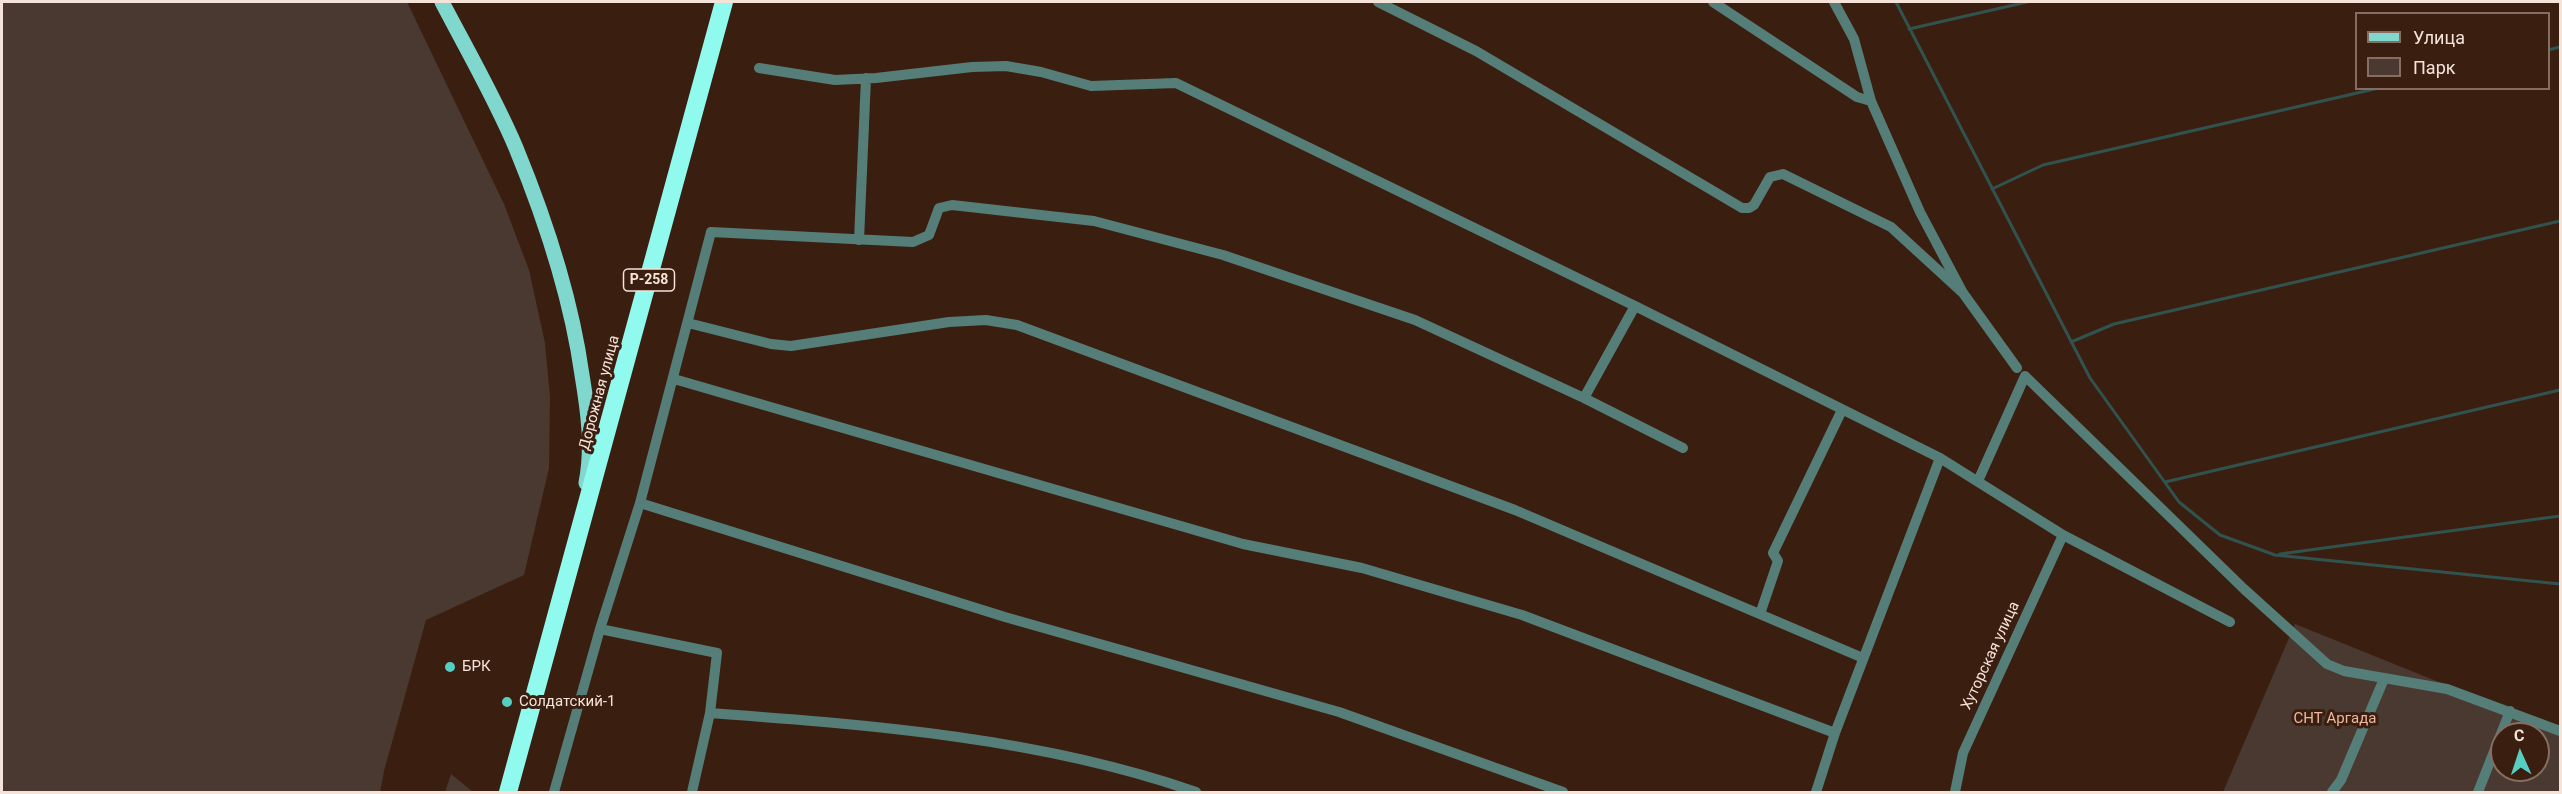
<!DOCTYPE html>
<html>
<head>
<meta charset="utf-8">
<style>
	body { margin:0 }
	#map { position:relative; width:2562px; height:794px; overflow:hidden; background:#3a1f11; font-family:Roboto,sans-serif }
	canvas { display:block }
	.frame { position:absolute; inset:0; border:3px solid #f5e2d9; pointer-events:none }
	.legend { position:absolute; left:2355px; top:12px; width:195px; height:78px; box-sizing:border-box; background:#3a1f11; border:2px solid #856d61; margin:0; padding:8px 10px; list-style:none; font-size:18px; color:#f5e2d9 }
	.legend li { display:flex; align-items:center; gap:12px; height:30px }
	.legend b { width:30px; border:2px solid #856d61 }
	.north { position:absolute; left:2490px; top:722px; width:60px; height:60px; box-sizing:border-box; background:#3a1f11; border:2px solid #856d61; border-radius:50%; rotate:357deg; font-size:16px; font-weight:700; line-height:24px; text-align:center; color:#f5e2d9 }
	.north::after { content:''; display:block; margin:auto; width:21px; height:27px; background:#57cec2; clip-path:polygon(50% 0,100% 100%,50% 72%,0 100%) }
</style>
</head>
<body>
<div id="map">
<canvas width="2562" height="794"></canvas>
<div class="frame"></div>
<ul class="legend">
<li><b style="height:8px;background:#80d7cd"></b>Улица</li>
<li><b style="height:16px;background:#493931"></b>Парк</li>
</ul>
<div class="north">С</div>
</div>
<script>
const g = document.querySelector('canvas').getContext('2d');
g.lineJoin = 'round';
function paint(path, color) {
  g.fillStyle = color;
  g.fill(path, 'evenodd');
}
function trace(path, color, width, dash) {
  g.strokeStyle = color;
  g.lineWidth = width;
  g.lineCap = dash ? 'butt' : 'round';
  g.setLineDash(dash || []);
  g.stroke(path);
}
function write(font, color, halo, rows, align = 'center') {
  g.font = font + ' Roboto,sans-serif';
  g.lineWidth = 6;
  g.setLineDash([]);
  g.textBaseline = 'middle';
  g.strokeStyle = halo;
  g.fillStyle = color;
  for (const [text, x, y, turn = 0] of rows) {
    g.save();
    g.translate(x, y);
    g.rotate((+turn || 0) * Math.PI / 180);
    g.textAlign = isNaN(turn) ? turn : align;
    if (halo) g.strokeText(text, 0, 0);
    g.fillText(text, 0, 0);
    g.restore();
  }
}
paint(new Path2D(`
	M2,2h405l97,202 25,66 16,73 5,54 -1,71 -25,107 -98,45 -42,151 -4,21h-378z
	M2295,624l265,107v61h-337zM2502,734h36v36h-36z
	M451,774l22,18h-28z`), '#493931');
trace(new Path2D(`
	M1896,2l194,376 89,124 41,33 55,20 285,29
	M1909,29l118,-27
	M2548,50l12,-3
	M1992,189l51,-24 336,-77
	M2071,342l43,-18 446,-103
	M2165,482l395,-92
	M2280,554l280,-38`), '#31534f', 3);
trace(new Path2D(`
	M1378,2l98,49 266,157h7l5,-3 16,-28 13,-3 108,53 72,66
	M1713,2l144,95 14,4
	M1834,2l20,37 17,62 49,111 43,81 54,75
	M759,68l76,12 41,-2 96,-11 34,-1 35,6 50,14 85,-3 459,223 305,152 123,77 167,87
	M859,240l7,-162
	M688,323l83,21 20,2 158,-24 37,-2 31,5 498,185 348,148
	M674,379l569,165 119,24 160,47 313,118
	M1584,398l51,-92
	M1978,481l47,-105 219,213 83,75 17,7 103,18 113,42
	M640,503l365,114 334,95 224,80
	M1760,614l18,-53 -5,-8 69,-143
	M600,629l117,24 -7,60 -18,79
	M710,713c162,12 332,25 486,79
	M554,792l46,-163 40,-126 71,-271 202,10 16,-7 10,-27 13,-3 142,16 129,34 192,65 169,78 99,50
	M1816,792l19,-59 105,-275
	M1955,792l8,-39 100,-218
	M2332,792l9,-12 43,-101
	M2478,792l32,-81`), '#567e79', 10);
trace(new Path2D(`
	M442,2c24,46 54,98 74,146 30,73 55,148 66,227 6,36 11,72 4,108`), '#80d7cd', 15);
trace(new Path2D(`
	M508,792l216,-790`), '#90faee', 18);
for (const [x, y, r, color] of [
	[450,667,6,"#57cec2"],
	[507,702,6,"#57cec2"]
]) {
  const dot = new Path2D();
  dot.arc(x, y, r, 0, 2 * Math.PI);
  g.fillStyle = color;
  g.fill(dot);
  trace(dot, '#3a1f11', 2);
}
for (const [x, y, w] of [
	[649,280,51]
]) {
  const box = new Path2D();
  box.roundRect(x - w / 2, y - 11, w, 22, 4.5);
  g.fillStyle = '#3a1f11';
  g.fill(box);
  trace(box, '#f5e2d9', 1.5);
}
write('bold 14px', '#f5e2d9', null, [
	["Р-258",649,280]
]);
write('15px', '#f5e2d9', '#3a1f11', [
	["Дорожная улица",600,393,-75],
	["Хуторская улица",1991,656,-65]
]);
write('15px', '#f5e2d9', '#3a1f11', [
	["БРК",462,667],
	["Солдатский-1",519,702]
], 'left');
write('15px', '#edb89f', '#3a1f11', [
	["СНТ Аргада",2335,719]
]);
</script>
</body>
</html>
